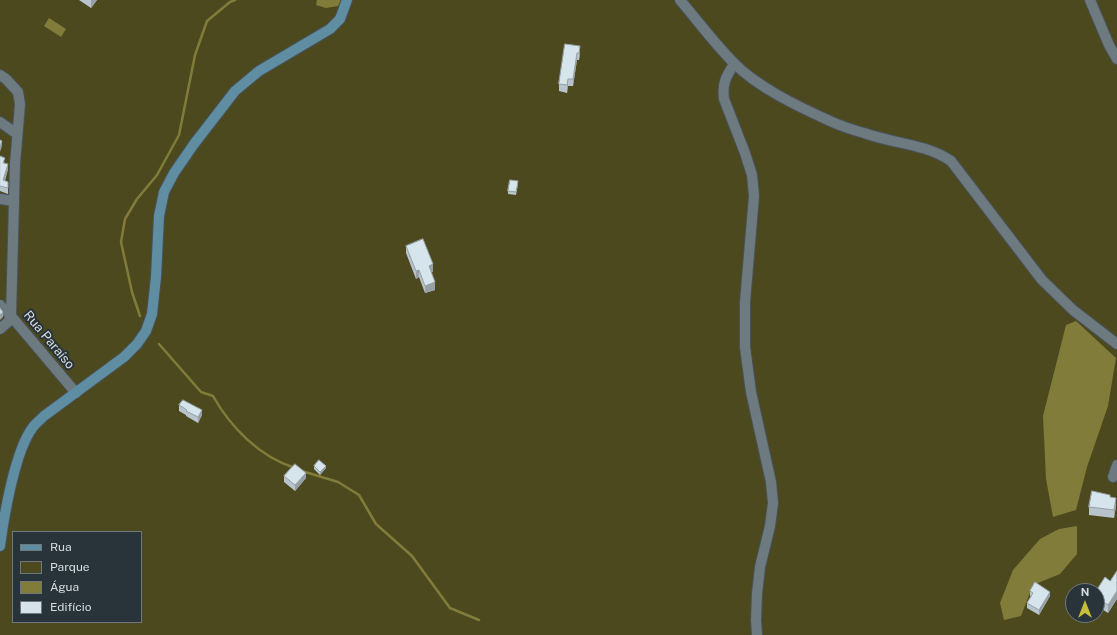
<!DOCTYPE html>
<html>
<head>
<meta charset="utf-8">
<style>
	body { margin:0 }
	#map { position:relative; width:1117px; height:635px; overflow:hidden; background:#29343a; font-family:"Public Sans",sans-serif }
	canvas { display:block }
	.legend { position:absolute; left:12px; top:531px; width:130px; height:92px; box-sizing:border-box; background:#29343a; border:1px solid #6e787d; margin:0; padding:5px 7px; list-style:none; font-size:12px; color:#d6dde1 }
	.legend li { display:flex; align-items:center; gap:8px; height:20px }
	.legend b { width:20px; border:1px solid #6e787d }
	.north { position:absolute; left:1065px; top:583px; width:40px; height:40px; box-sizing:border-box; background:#29343a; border:1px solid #6e787d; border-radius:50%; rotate:0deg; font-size:11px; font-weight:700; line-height:16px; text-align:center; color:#d6dde1 }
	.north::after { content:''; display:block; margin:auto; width:14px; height:18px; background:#c6bc3c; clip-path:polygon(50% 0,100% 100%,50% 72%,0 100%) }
</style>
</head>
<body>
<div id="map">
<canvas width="1117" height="635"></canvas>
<ul class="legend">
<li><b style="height:5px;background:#5f8da1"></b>Rua</li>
<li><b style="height:11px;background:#4c491f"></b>Parque</li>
<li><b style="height:11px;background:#817c39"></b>Água</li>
<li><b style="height:11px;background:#d6e4ec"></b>Edifício</li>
</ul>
<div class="north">N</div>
</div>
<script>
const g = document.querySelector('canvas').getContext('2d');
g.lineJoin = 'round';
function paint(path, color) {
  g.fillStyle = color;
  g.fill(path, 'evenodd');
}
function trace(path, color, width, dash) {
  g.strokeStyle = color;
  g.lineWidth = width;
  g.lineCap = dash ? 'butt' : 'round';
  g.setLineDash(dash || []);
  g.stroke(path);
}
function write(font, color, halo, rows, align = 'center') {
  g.font = font + ' "Public Sans",sans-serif';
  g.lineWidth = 4;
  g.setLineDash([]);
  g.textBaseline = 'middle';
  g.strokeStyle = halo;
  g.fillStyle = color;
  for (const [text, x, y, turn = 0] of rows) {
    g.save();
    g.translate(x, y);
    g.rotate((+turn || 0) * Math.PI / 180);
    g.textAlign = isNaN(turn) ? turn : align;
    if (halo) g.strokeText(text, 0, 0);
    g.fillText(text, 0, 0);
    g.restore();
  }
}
paint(new Path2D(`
	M0,0h1117v635h-1117zM13,532h128v90h-128zM1073,591h24v24h-24z`), '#4c491f');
paint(new Path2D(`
	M317,0h24l-3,6 -12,2 -10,-3z
	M49,18l17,11 -5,8 -17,-11z
	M1076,321l40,37 -8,48 -21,61 -11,43 -23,7 -7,-38 -3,-63 23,-91z
	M1077,526v28l-17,20 -27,11 -12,31 -17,4 -4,-17 13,-33 27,-31 19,-10z`), '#817c39');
trace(new Path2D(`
	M140,316l-8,-24 -11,-50 4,-23 12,-20 20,-24 22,-40 16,-80 12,-34 23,-19 5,-2
	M159,344l42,48 12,4c18,32 47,61 82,72
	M302,471l36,11 21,13 17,29 36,32 38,52 29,12`), '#817c39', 2.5);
const street = new Path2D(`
	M680,0c18,21 34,43 54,63 23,24 65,44 96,58 11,5 23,9 34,12 30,11 60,10 87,28l91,119 31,30 44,34
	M1090,0l19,45 8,14
	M734,64c-8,13 -12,19 -10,35l21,54 7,22 2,21 -9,106v45l6,45 20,90 2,21 -3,23 -10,41 -3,27 -1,26 1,15
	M0,75l6,4 12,13 2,12 -5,60 -4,152 -3,6 -8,7
	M0,122l17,12
	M0,199l14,2
	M0,305l11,11 65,77
	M1113,477l4,-12`);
const secondary = new Path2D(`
	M0,546c4,-30 15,-96 33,-119 3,-4 8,-8 11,-11l80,-59 13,-13 9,-13 6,-17 4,-37 3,-61 5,-24 10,-19 20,-29 41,-53 24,-20 71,-42 10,-10 7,-19`);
trace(street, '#495257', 12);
trace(secondary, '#495257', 12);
trace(street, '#6d7a80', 10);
trace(secondary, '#5f8da1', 10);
paint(new Path2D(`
	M79,0h18l-6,8z
	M565,44l15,9 -1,7h-2l-4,26h-5l-1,7 -8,-2v-7z
	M0,156l5,7 3,6 -3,12 3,1v12l-8,-3z
	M518,184l-2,11 -8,-1v-3z
	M406,246l27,26h-2l4,18 -10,3 -6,-16 -3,2 -10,-26z
	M179,405l23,10 -4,8 -12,-7v-1l-7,-4z
	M314,466l12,2 -6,7 -6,-6z
	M284,476l22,2 -11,13 -11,-9z
	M1110,497l6,9 -2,12 -25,-3v-8z
	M1117,571v28l-9,14 -11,-7v-15l13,-10z
	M1030,591l20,5 -11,19 -12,-7v-5l4,-7h-1z`), '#b8c4cb');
paint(new Path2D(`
	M91,0h6l-6,8z
	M580,46v7l-1,7v-7z
	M577,53v7l-4,26v-7z
	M568,79v7l-1,7v-8z
	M2,141v5l-2,6v-5z
	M8,164v5l-5,17v-6z
	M433,264v8l-4,1v-7z
	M419,270v7l-3,2v-8z
	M435,282v8l-10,3v-7z
	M3,312v5l-3,3v-5z
	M202,410v5l-4,8v-6z
	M326,466v2l-6,7v-3z
	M306,473v5l-11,13v-6z
	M1116,498v8l-2,12v-8z
	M1117,591v8l-9,14v-8z
	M1050,592v4l-11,19v-5z`), '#96a0a5');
const building = new Path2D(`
	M565,44l15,2 -1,7h-2l-4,26h-5l-1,6 -8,-1z
	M0,140l2,1 -2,6z
	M0,156l5,2 -2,5 5,1 -5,16 5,2v6l-8,-2z
	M510,180l8,1 -2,11 -8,-1z
	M423,239l10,25 -4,2 6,16 -10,4 -6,-16 -3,1 -10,-25z
	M0,308l3,4 -3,3z
	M183,400l19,10 -4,7 -12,-6 1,-1 -8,-5z
	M319,460l7,6 -6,6 -6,-6z
	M295,464l11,9 -11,12 -11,-9z
	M1092,491l18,4v2l6,1 -2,12 -25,-3z
	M1117,571v20l-9,14 -11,-7v-7h-1l9,-14 5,4z
	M1035,582l15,10 -11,18 -12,-7 6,-10 -3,-2z`);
paint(building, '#d6e4ec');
trace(building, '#96a0a5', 1);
write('13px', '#d6dde1', '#29343a', [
	["Rua Paraíso",49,340,50]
]);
</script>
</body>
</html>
